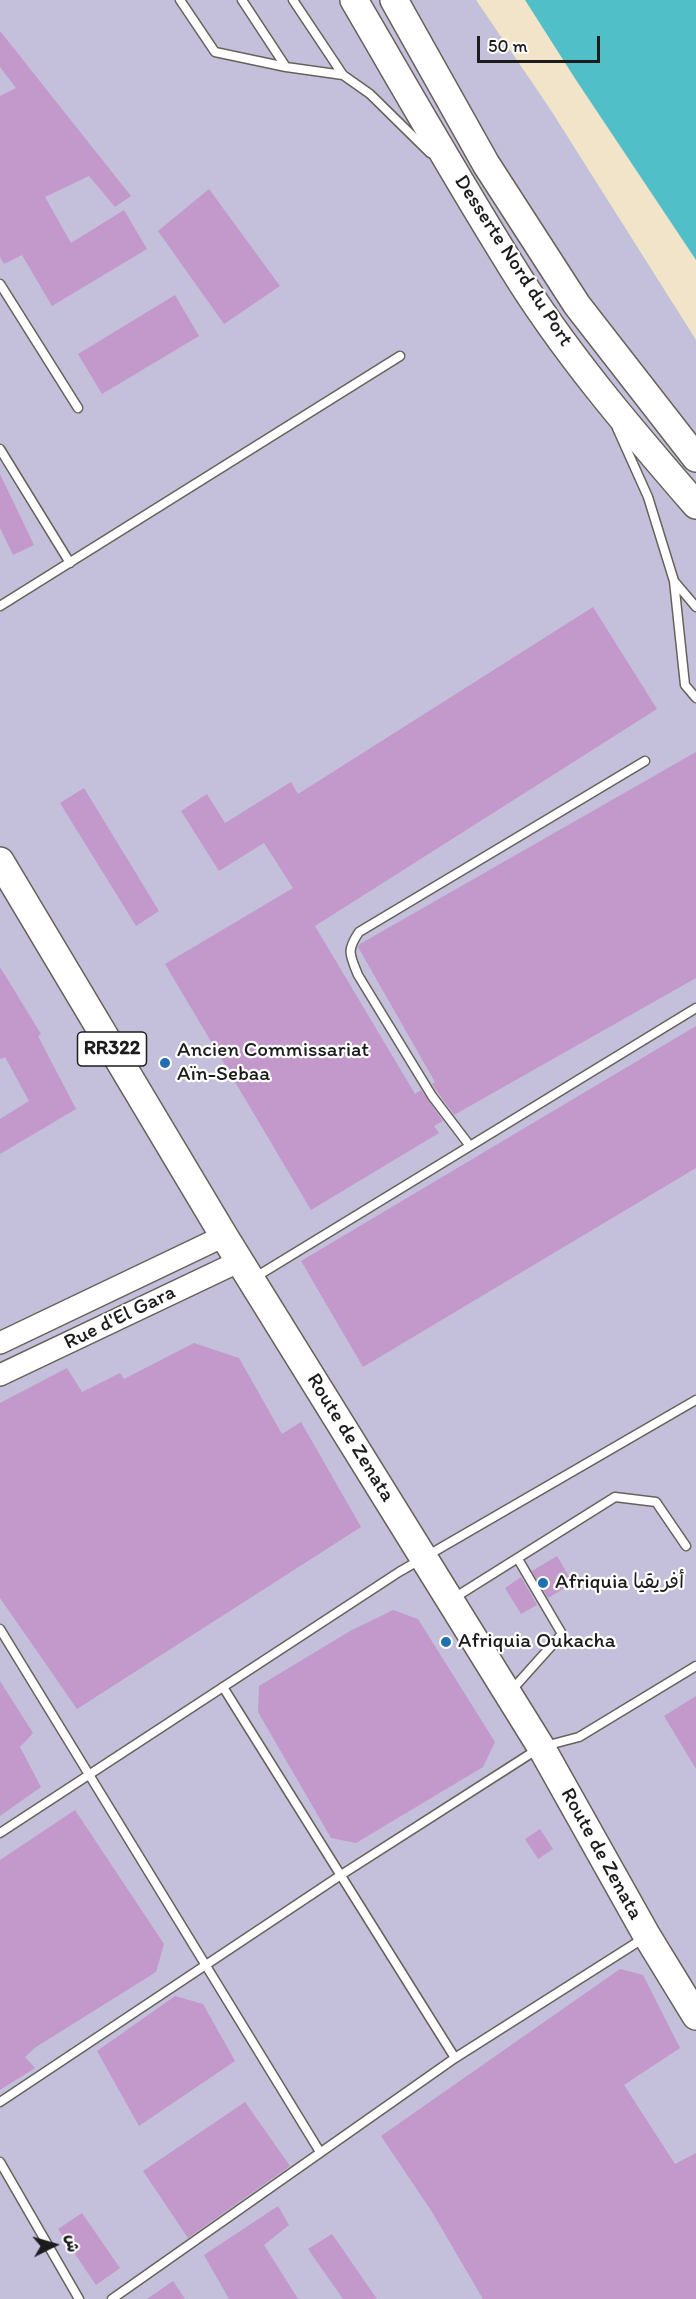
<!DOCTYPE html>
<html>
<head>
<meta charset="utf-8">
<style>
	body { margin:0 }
	#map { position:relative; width:696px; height:2299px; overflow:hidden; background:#f2e4c9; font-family:Itim,"Playpen Sans Arabic",sans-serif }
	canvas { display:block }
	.north { position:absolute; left:24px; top:2215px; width:60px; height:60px; -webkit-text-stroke:4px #fff; paint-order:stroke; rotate:85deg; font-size:16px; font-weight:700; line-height:24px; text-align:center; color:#1c1c1c }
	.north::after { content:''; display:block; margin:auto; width:21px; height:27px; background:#1c1c1c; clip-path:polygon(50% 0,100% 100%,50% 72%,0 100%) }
	.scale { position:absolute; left:477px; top:36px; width:123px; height:27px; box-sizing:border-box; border:3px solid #1c1c1c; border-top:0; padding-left:8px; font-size:18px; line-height:21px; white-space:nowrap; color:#1c1c1c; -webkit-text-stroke:4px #fff; paint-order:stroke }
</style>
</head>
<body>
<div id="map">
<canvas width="696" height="2299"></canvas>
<div class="north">ش</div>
<div class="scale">50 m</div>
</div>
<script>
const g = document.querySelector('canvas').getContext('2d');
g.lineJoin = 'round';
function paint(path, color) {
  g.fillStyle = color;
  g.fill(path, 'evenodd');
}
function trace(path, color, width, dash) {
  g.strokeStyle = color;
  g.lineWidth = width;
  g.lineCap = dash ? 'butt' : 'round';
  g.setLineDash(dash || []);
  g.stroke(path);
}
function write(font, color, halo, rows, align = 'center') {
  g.font = font + ' Itim,"Playpen Sans Arabic",sans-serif';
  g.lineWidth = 4.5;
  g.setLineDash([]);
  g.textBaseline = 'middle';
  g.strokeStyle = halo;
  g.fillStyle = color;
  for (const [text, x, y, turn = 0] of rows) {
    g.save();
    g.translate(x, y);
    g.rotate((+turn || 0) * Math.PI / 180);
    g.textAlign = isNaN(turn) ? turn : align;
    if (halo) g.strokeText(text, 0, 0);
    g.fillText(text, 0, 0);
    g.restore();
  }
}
paint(new Path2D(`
	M0,0h476l74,109 146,231v1959h-696z`), '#c4c0db');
paint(new Path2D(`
	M476,0h220v340l-146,-231z`), '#51bfc7');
paint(new Path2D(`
	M476,0h49l51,80 120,180v80l-146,-231z`), '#f2e4c9');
paint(new Path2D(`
	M0,31l131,165 -16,11 -26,-31 -44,21 26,46 53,-33 23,39 -95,57 -30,-51 -18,9 -4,-7v-161l16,-8 -16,-21z
	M209,189l71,97 -56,38 -66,-93z
	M175,295l24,41 -97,58 -24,-40z
	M0,474l34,71 -21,10 -13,-27z
	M593,607l64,102 -342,217 100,168 6,-4 22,31 -9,5 5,7 -128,77 -146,-246 128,-76 -29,-45 -45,28 -38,-60 26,-17 18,29 66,-41 7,12z
	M696,752v226l-242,137 -22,-31 3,-2 -77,-135 2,-3z
	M84,788l75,123 -23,15 -76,-123z
	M0,967l41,67 -3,2 38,73 -76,45v-35l29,-18 -24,-44 -5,2z
	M696,1026v142l-333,199 -62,-106z
	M194,1343l45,15 43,76 19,-12 60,105 -284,182 -77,-111v-195l67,-35 15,24 38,-19 4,6z
	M557,1556l16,27 -25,15 -16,-27z
	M521,1577l16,28 -16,9 -16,-26z
	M393,1610l25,9 77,123 -12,25 -127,76 -25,-5 -73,-126 1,-26 91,-55z
	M0,1681l33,52 -13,14 21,40 -41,29z
	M696,1696v73l-32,-53z
	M75,1810l89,134 -8,28 -120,75 -11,10 10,11 -35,22v-230z
	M540,1829l13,20 -15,10 -13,-20z
	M620,1969l23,6 37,73 -56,37 51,79 21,-11v146h-213l-51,-87 -51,-76z
	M175,1996l28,8 32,57 -96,65 -42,-75z
	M245,2102l45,64 -102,72 -45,-67z
	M278,2206l11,19 -25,20 34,54h-69l-25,-44z
	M82,2213l38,55 -24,17 -38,-56z
	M332,2234l45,65h-34l-35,-50z
	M173,2281l12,18h-38z`), '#c398cb');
const service = new Path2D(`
	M180,0l35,52 71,15
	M242,0l44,67 57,8 27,19 60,59
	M293,0l50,75
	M0,284l78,124
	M617,428l31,69 26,84 22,26
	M0,449l70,114
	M674,581l11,104 11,13
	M0,606l400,-250
	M470,1146l-38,-50 -74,-121c-8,-20 -12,-24 1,-43l286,-171
	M254,1278l442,-270
	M454,1598l161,-101 41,5 30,44
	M0,1629l320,523
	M223,1687l232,371
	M510,1692l52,-58 -44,-75
	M0,1833l399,-261 297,-172
	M0,2102l341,-227 200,-128 38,-10 117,-71
	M0,2162l79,137
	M112,2299l343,-241 189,-120`);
const tertiary = new Path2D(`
	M0,1343l224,-107
	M0,1375l240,-114`);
const primary = new Path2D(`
	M354,0c52,89 103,179 158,267 52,85 119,163 184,238
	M394,0l92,164 91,141 119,153
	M0,861l224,375 317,511 106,189 49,80`);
trace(service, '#676259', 11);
trace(tertiary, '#676259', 24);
trace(primary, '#676259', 30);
trace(service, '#fff', 8);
trace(tertiary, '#fff', 21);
trace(primary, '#fff', 27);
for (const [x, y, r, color] of [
	[165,1063,6,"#1f6fb2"],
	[543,1583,6,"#1f6fb2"],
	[446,1642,6,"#1f6fb2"]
]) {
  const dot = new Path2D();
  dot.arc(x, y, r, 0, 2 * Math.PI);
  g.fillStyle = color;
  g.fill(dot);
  trace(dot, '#fff', 2);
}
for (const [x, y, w] of [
	[112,1049,69]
]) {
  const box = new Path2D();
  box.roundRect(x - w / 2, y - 17, w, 34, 4.5);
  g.fillStyle = '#fff';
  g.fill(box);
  trace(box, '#1c1c1c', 1.5);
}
write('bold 20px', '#1c1c1c', null, [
	["RR322",112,1049]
]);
write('21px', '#1c1c1c', '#fff', [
	["Desserte Nord du Port",513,261,57],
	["Rue d'El Gara",120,1318,-26],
	["Route de Zenata",350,1438,58],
	["Route de Zenata",601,1854,61]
]);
write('21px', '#1c1c1c', '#fff', [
	["Ancien Commissariat",177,1051],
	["Aïn-Sebaa",177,1075],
	["Afriquia أفريقيا",555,1583],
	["Afriquia Oukacha",458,1642]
], 'left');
</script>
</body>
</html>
